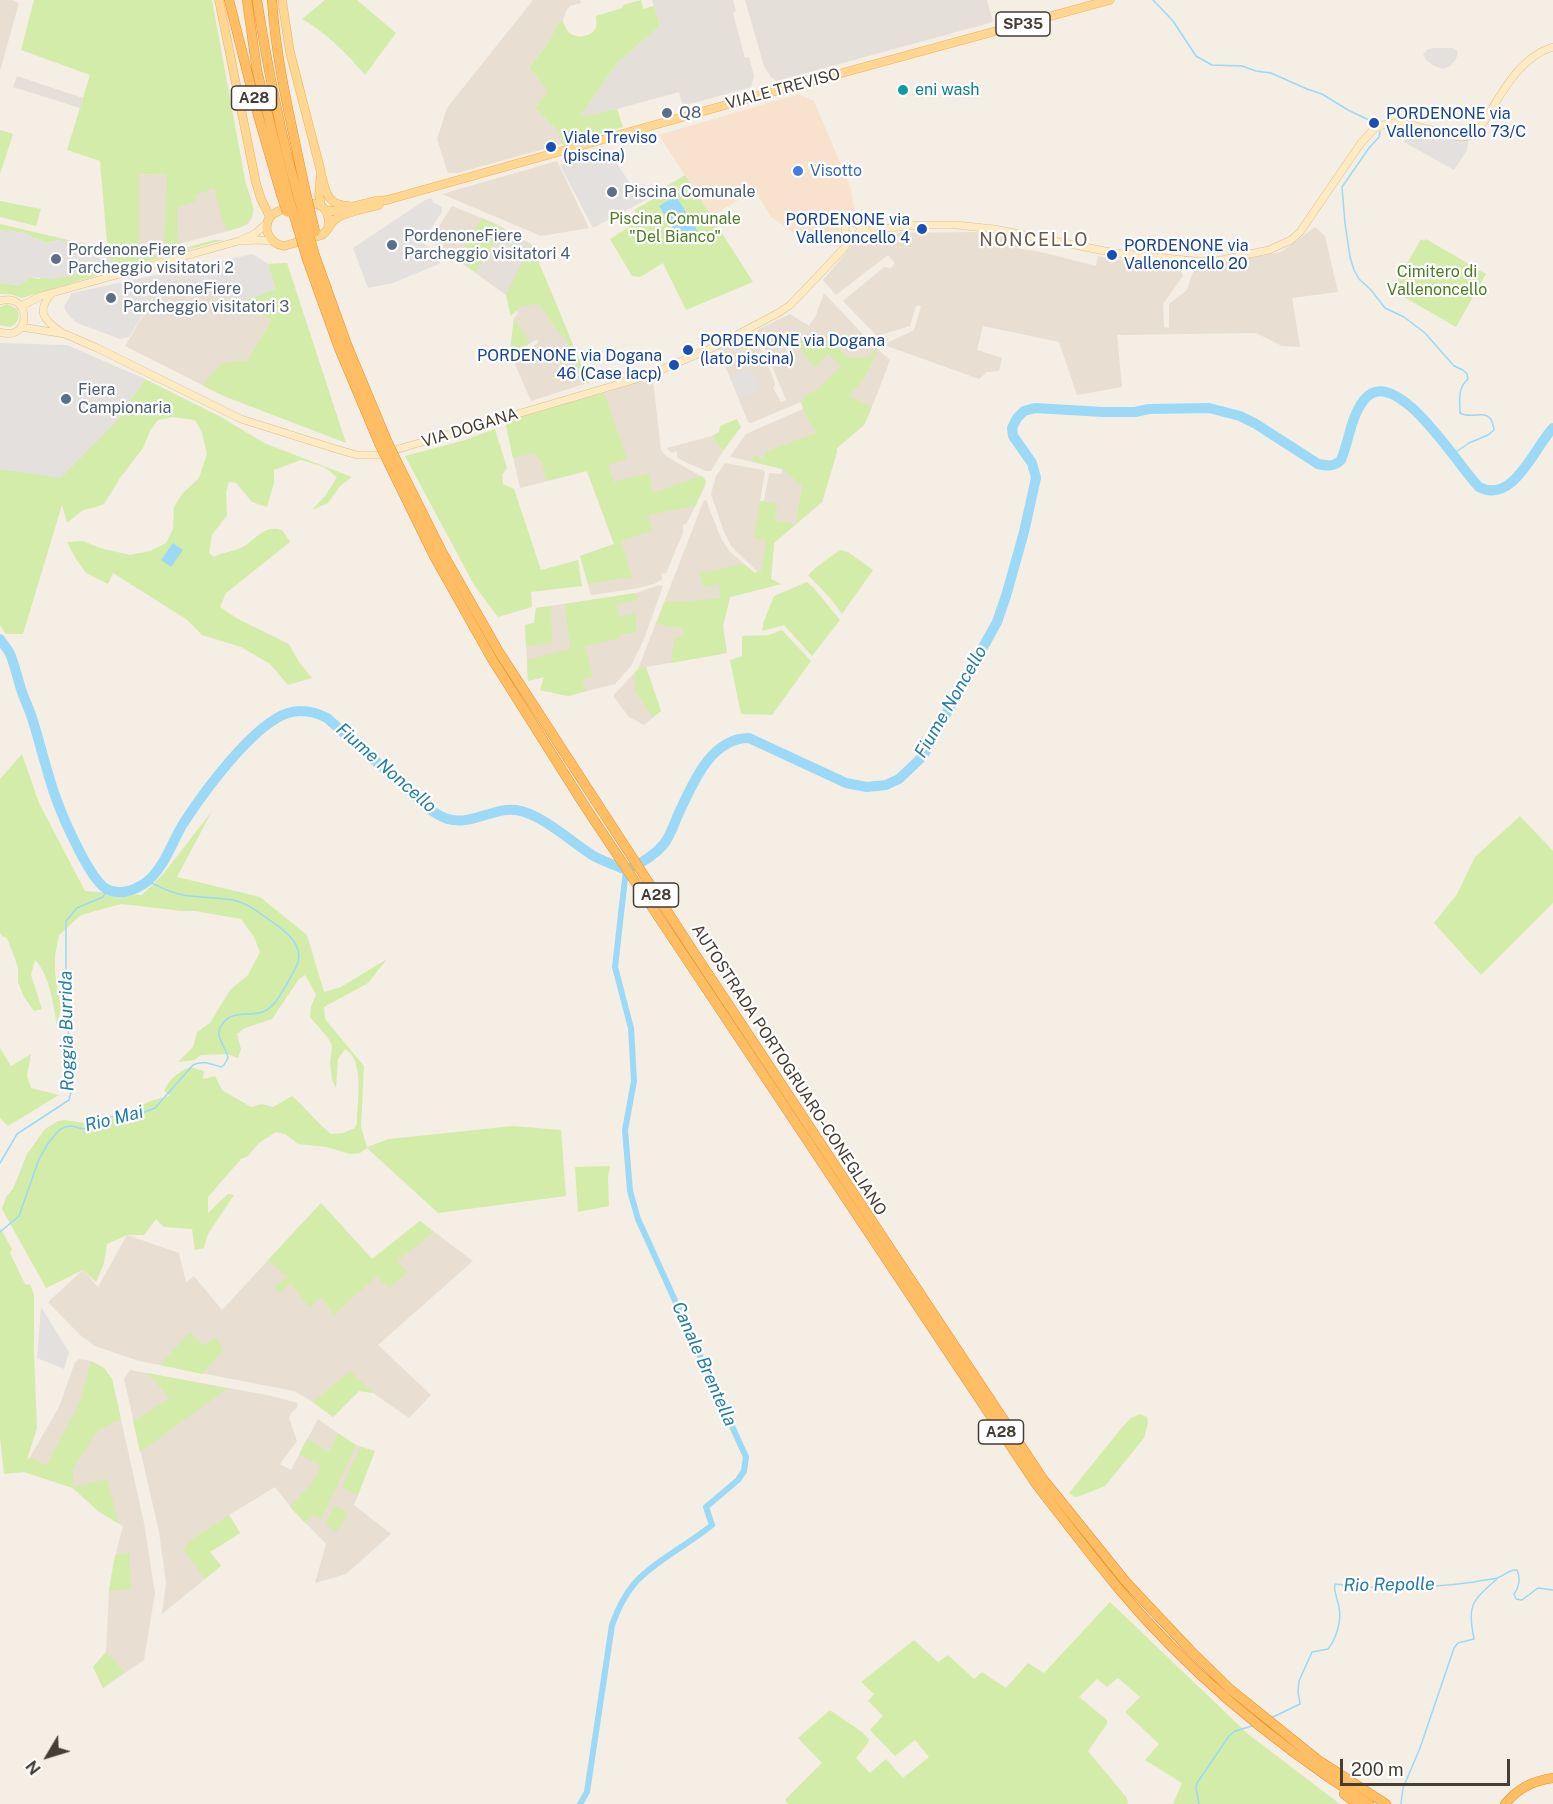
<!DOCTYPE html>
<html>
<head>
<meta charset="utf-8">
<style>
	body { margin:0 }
	#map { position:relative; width:1553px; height:1804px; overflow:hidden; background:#f4eee4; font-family:"Public Sans",sans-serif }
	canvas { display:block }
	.north { position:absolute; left:18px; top:1726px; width:60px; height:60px; -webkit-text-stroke:4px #fff; paint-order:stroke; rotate:232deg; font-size:16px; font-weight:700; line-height:24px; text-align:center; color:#463d34 }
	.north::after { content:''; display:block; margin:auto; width:21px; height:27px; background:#463d34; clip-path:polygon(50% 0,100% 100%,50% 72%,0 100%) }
	.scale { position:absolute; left:1340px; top:1759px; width:170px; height:27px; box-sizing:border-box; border:3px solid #463d34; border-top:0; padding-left:8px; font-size:18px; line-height:21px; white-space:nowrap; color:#463d34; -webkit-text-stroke:4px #fff; paint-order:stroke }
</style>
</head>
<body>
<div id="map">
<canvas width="1553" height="1804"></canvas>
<div class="north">N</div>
<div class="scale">200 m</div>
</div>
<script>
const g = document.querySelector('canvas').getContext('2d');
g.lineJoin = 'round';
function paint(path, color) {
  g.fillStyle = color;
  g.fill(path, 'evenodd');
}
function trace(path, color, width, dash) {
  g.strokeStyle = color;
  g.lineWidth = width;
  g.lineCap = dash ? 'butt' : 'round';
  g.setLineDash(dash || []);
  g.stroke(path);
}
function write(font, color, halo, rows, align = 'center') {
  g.font = font + ' "Public Sans",sans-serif';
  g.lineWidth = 4.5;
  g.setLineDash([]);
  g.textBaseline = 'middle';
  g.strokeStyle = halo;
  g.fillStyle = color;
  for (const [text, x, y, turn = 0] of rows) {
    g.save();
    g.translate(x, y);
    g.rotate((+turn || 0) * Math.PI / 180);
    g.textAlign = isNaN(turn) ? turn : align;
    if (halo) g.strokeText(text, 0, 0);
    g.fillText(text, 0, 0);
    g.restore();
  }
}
paint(new Path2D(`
	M0,0h12l7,3 -19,68z
	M533,0h47l1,3 -11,3 -4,5 -3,10 -5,2 -12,23 -17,21 20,24 -14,17 24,24 3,12 -105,29h-9l-11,-34 10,-31z
	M557,161l32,67 -48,8 -99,-42z
	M139,174l28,1 60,8 27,25 -2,10 -4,6 -9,4 -75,20 -25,3z
	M452,206l42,17 37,21 37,88 -5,2 21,50 -53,17 -17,-39 1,-5 23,-14 -1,-4 -25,16 -2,-4 4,-33 4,-5 -2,-3 -5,6 -5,-21 -76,-55z
	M1315,227l10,9 13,56 -46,6 8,49 -18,-1 -26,-13 -139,2 5,52 -45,8 -18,-53 -76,-16 -6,24 25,8 -3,13 -12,1 -8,7 -92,-33v-3l27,-13 7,-24h-5l-6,20 -33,10 -34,-35 41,-34 7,1 4,-5 -7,-8 -52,40 -13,-15 33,-39 22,-8 98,-1 45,7 -1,10 17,2 59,15 2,-10 82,13 3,7 -20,28 1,23 5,1v-24l18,-14 7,-21 87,-17z
	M185,278l86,42 -45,77 -101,-51 37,-63z
	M824,293l46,49 20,18 -14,37 -12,28 -27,23v4l-15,50 -48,41 -3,36 10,5 -51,13 -7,29 4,27 -81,14 15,44 -17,14 -15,-8 -16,-21 25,-27 66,-169 3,1 2,7 12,30 8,13 26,22 3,-1 -27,-26 -7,-14 -13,-38 5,-18 9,-13 38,7 2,2 -5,29h4l5,-28 12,1 1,-5 -51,-12v-2l15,-21 57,-25 -2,-7 -50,21 -3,-1 -30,-74 33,-15 3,1 20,46 1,6 -2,2 8,14 5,-2 -29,-70 33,-16 19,12 7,-11z
	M650,378l3,2 8,70 5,6 38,22 1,8 -18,37 -4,2v8l-17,40 -5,1 1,5 -8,5 -21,5 -42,6 -11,-39 34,-12 -27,-73 -67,17 -15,-67 105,-30z
	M712,436l11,15 -12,20h-5l-23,-10 -6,-4v-6l-5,2 -5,-5z
	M659,585l4,1 -19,53 -13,27 -16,18 -47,12 -28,-6 4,-13 -16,4 -3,-56 9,-2 2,-15 100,-15z
	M321,1203l51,56 48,-38 53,40 -95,84 53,50 -22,23 -36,-25 -14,-2 -26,26 -20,-15 -19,-11 -155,-30 -44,-15 -15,-11 -32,-33 35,-32 15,17 29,-52 52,18 7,29 8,-6 28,34z
	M79,1359l12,2 13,7 8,11 32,144 11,70 -11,67 -41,28 -10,-21 13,-15 3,-61 5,-30 9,-35 -25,-15 -25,-23 -51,-17 37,-64 16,-45z
	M130,1370l137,25 31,8 -1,5 -5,4 -3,6 8,23 -17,23 11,6 27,-51 35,25 22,7 -21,54 37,29 -45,40 -31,9 11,-39 -34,-35 -17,-22 -46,28 11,18 -30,19 11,14 -59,48 4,-31 -7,-51 -35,-153z`), '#e8dfd2');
paint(new Path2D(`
	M799,94l15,7 36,85 5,26 -15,16v19l-33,-5 -36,-25 -16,-27 -44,26 -52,-81z`), '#f8e2cd');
paint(new Path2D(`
	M652,0h81l3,11 -3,2 12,45 4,-1 5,19 -3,11 -68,19 -4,-14 -62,17 -38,9 37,-54 44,-38z
	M745,0h242l6,22 -216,59 -6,-4 -7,-11z
	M17,76l66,22 -3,10 -67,-21z
	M504,229l27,15 -25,51 -31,-23z`), '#e5dfd9');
paint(new Path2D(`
	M34,0h178l33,180c9,30 18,42 -18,51l-5,-13 -8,-30 -19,7 2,5 -20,8 1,36 -14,4 3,-73 -28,-1v77l-32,-8 -7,-82 -33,-11 23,-75 -69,-25z
	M325,0h32l39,33 -31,42c-19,-22 -37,-41 -63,-56z
	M641,0l2,9 11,-3 6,20 -44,38 -36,53 37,-8 6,18 -58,18 -3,-1 -3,-12 -24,-24 13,-17 -19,-24 17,-21 12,-23 5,-2c1,3 2,6 4,9 6,10 26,8 29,-3 1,-4 0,-7 0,-11l26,-8 1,-3z
	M0,130l13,4 -13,40z
	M685,175l68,107 -67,28 -23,-47 -23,14 -8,-1 -22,-37 30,-19 -6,-10 21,-12 -2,-4z
	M0,201l41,8 -5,17 -36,-9z
	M482,218l22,11 -29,43 -19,-13z
	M0,224l137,32 29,-3 48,-13h10l-115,32 -87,26 -12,-4h-10v-11l20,2 10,-8 9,2 71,-23 -51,-16 -13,3 -22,-10 -24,-3z
	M1421,239l3,2 2,-2 60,35 -30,53 -64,-37z
	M531,244l58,139 -5,1 -21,-50 -2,2 -22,-32 -17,2 -11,10 -5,-21z
	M287,263l59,180 -120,-46 -23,-11c15,-21 18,-26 44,-25l24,-41 -33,-17 37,-14 -7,-25z
	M7,304l10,5c4,8 1,15 -7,18l-10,-2v-18z
	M514,318l16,25 -18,12 -2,-4z
	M821,334l17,8 -3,4 13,12 22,-1 5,-9 3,2 -15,30 -14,16 23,11 -8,18 -27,23v4l-15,50 -48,41 -3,36 10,5 -51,13 -7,29 4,27 -56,10 3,-25 10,-2 -2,-8 -26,-4 9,-23 15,1 40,-4 -1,-14 -16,3 -3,-14 44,-9 11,9 3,-2 3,1 5,-32 -12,-2 6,-37 17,3 -2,16 21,4 6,-38 -19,-17 -33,-8 6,-6 6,4 5,-8 50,-18 -9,-13 -7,-18 4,-2 -2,-4 14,-6 24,-24 -13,-12 -14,14 -17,-24 8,-6 9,6z
	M145,379l76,38 43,26 88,34 -12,9 -12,17 -16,7 13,-14 12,-19 -13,-10 -23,-7 -27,10v13l-7,24 -15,-5 -16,-19 -7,-1 -3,10 1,23 -15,20 -3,18 5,4c8,-5 18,-5 27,-9 14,-7 22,-24 41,-18l8,12 -64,51 -6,14 18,12 51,25 10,18 13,16 -24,7 -18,-21 -29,-17 -39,-12 -16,-16 -73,-46 -5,11 -22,-11 -10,-14 -9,-17 16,-1 17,7 30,7 20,-4 16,-8 7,-14 1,-22 8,-13 17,-16 8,-24 -5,-21 -7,-13 -22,-3 -15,3 -8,11 -7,17 -23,30 -16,26 -11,4 -10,2 -16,13 -5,-18 -39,129h-17l-6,-9v-156l61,8 57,-58z
	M604,393l23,66 -19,6 6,17 34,-9 5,20 48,-17 3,2 2,4 -11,24 -47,9 5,15 -32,11 11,36 -44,7 -8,-28 34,-12 -27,-73 -41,10 -4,-19 -9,-9 -20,5 -8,-37z
	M737,419l4,8 -18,24 -11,-15 7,-4 1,-6z
	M495,429l12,39 -5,7 1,9 11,5 27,81 37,-10 4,26 -51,6 1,15 -34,10 -24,-32 -69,-129 60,-16z
	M840,550l8,2 25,18 -31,44 -12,-16 -22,-23 7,-7z
	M807,582l6,5 27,33 -28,36 -28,-31 -22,6 2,-10 10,-25z
	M636,593l2,7 -22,4 3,13 17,-4v19l-16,3 1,3 -36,8 8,31 -11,3 4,11 -18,5 -28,-6 4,-13 -16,4 -1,-21 43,-11 -5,-45z
	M551,606l1,37 -26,3 -1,-21 9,-2 2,-15z
	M782,630l29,31 -39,54 -31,-1 -11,-54 12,-4v-20l27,-1z
	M646,667l15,44 -8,6 -18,-26v-19l3,-3z
	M22,754l17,49 46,88 57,4 22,-22 48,-62 -35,66 83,20 47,38 17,57 17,-5 46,-28 -19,24 -44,24 1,12 39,47 -3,61 6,20 22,-8 124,-13 48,4 5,66 -128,17 -71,-65 -7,5 -10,1 -23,-7 -29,-3 -13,-10 -9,-2 -17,11 -11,13 -7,3 -33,38v16l20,-19 6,1 -26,39 -4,14 -9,2 -3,-21 -28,-2 -8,-8 -12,16h-17l-20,9 -3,19 -8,19 -13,-12 -37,18 -44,-79 4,-12 7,-8 14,-35 18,-25 13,-8 6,-1 21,3 47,-8c11,-14 22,-15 38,-19l-6,-5c5,-12 14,-19 26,-24l14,4 -1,8 12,-3 7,14 29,17 11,-3 11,3 19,-11c14,12 25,27 39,38l12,-1 12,-5 2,-5c0,-20 8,-64 -12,-74l-7,10 -2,29 -4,-8 -2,-18 2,-16 -4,-8 -18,-21 1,-10 5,-13 -11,-19 -6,4 -27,40 -27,9 -8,6 4,15 -3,9 -11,-4 -26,1 -7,5 -16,2 15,-15 4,-15 13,-9 20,-33 18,-15 12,-23 -6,-15 -13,-18 -46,-8h-12l-62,-7 -40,11 -22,20 -4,20v18l6,35 -4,17c-4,-21 -7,-50 -22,-65l-4,15 11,34 -8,2 -10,-14 -6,-15v-15l-11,-29 -5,-2 -2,-3v-154z
	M1520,816l33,35v52l-72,72 -47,-52 23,-29 18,-37z
	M0,1048l11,18 20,-12 -4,22 4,12 28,7 -51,31 -8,-8z
	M610,1166l-2,11 1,29 -31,6 -3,-45z
	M321,1203l51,56 48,-38 14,11 -37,29 10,11 -18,17 -12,-13 -44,39 -11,-18 -13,10 -18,-24 -11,10 -6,-6 14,-10 -20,-17z
	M0,1228l12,21 -2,4 15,31 2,1 3,-1 4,11v58l3,75 -10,32 3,-3 16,9 33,-62 12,-43 13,7 8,11 9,40 -23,11 -25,39v18l34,-8 12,45 -21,-13 -25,-23 -49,-16 -20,2 -4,-37z
	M189,1333l16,13 9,-9 10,12 -22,25 -42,-9z
	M350,1371l23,22 -14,-2 -26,26 -20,-15z
	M147,1373l72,14 9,1 -88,64 -7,-31 37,-23z
	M1140,1414l7,3 1,6 -4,15 -39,48 -25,10 -5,1 -6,-4 55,-68 7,-7z
	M338,1433l18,12 -35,75 -7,-5 -9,8 -15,-16 22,-24 9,-17 -22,-12 8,-15 22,13z
	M360,1447l15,4 -17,44 -16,-8z
	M334,1505l14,9 -12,18 -10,-8z
	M229,1515l11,18 -30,19 11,14 -16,13 -22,-30 9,-10z
	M129,1552l2,37 -22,2 6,-36z
	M1110,1602l138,132 92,70h-167l9,-21 -37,-23 14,-16 -34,-32 15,-15 -22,-19 -11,9 -10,-8 -18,18 28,23v4l-19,27 39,47 1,6h-340l-3,-4 37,-37 -24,-25 32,-28 32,22 7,7 -1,4 -12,15 14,15 16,-14 17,19 26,-21 -14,-17 -20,16 -25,-26 13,-14 -15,-15 6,-7 -13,-12 53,-42 24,22 10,-7 26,24 8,-7 24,16 22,-25 16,10z
	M106,1652l18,20 -21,16 -10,-21z`), '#d4eca9');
paint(new Path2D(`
	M1434,48h19l5,4 -2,7 -6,7 -7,3 -9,-3 -8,-6 -3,-6 5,-5z
	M1412,125l57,11 -2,14 -13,20 -50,-28z
	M610,153l23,35 11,-4 9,12 -60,32 -33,-63z
	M432,198l1,4 9,5v5l-20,30 20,16 -3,6 -46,19 -25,5 -15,-40 72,-48z
	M0,230l24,3 22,10 13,-3 33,7 4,6 14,3 2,5 -7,7 -52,11 -23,-2 -10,8 -20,-2z
	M253,254l15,10 7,25 -37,14 -27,-11 -26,-14 -23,5 -33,54 -9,2 -43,-16 -9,-9 -4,-7 8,-14z
	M0,343l67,2 78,34 -27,40 -57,59 -61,-9z
	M750,368l9,22 -20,8 -9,-22z
	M41,1307l28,45 -5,17 -27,-11z`), '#e4e0dd');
paint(new Path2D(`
	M676,196l22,36 -16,10 -23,-36z
	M173,543l10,7 -12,17 -10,-7z`), '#9bd9f6');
trace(new Path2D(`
	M1153,0l20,21 23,35 7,4 9,5 30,1 14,5 15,2 36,16 15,5 26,16 25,12
	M1380,132l-1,5 -10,11 -27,39 3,36 5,34 4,13 5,9 12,11 14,18 19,9 21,16 29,33 9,4 4,4 1,5c-11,10 -8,21 -8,34 14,8 31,-9 34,17l-6,5 -19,8 -16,11
	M0,1163l17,-29 52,-34 2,-8 -5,-113v-58l11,-13 26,-11 4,-8
	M0,1232l19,-16 20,-57 10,-17 10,-12 6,-3 6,-1 13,3 26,-12 32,-4 13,-5 38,-43c10,-5 18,-1 28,2l3,-2 4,-7c-1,-9 -13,-21 -8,-30 10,-21 31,-10 45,-17 11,-6 17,-19 23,-29 3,-6 8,-13 10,-20 6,-22 -22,-37 -37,-48 -26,-20 -40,-14 -70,-18 -16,-1 -29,-8 -43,-15
	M1271,1718l29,-14 -2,-12 1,-11 13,-29 16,-3c8,-10 14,-28 11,-42 -1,-8 -6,-15 -4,-23 44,6 95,4 139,-2 7,-2 16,-2 23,-4 8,-2 11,-9 20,-8 4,9 2,17 -3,24l2,5 6,1 16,-12 15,2
	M1199,1804l-3,-16 1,-5 32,-47 6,-5 17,-5
	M1401,1804l2,-16 17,-40 34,-100 4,-5 16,-4c-6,-33 -4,-37 23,-60`), '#9bd9f6', 1.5);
trace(new Path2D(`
	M580,1804l7,-12 25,-167c5,-14 12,-29 22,-41 18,-21 55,-40 78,-59l-6,-18 32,-27 6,-9 2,-14 -108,-238 -8,-28 -5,-61 9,-49 -3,-53 -16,-61 11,-97`), '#9bd9f6', 6);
trace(new Path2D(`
	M0,639c3,5 8,10 10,15 5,11 7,23 11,35 3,10 8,19 11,29 9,28 15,56 25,83 7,19 32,76 48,87 3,2 9,4 13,4 11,1 25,-6 33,-14 15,-15 21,-36 32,-54 20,-31 70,-100 105,-111 13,-4 27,-1 39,5l105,93c5,3 11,7 16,8 24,7 45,-12 68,-9 26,4 54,31 76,45 10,6 23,10 34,15 14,-6 28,-14 38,-26 6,-8 10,-20 14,-29 14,-30 32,-77 71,-77l97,45 21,4 19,-2 13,-6 24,-23 74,-134 9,-26 18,-64 12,-54 -4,-15 -19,-27 -1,-8 5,-10 7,-7 11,-3 68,4h32l14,-3 60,-1 31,8 16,8 62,40c10,2 16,3 23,-4 8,-19 10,-44 23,-60 31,-40 96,69 115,87 34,18 55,-39 74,-59`), '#9bd9f6', 10);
const secondary = new Path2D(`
	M860,231l58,-6h38l38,4 121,24 80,8h21l53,-11 22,-10 9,-8 61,-89 13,-14 8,-4 16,-3 9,2 53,13 9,-1 9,-5c20,-30 39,-74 75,-84
	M851,237l-6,-5v-5l4,-4h7l4,3v5
	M241,241l16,-1 15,1
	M51,294c-15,18 -7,26 10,38
	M0,301c32,-10 32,42 0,31
	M21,306l20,-10 198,-55 17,-8 11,-10
	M21,327l44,7 32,14 144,71 95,30 21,6h21l255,-75 23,-8 58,-25 66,-35 10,-7 27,-28 28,-30 6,-10h5l4,-6`);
const primary = new Path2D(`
	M219,0l37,183 5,16 9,18
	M282,0l8,52 31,120 -2,23 2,10
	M322,177c4,18 7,28 27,29
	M303,203c17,-1 26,4 26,22
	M289,207c-6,2 -13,4 -18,9 -10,12 -1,28 13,30l38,-11c7,-5 8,-13 15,-17 12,-7 29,-9 42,-13
	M326,210l8,1 42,-10 11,-1 378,-106 345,-94`);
const highway = new Path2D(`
	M229,0l29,115 23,79
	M247,0l10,71 30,121
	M257,0c10,64 22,127 39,189
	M272,0c4,63 20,126 33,189
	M315,256l32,89 40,96
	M307,259l32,89 40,95
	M398,464l44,88 57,100 194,299 350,528 83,103 64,68 41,40 87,70 68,44
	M391,468l43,88 58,103 94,149 450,676c27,35 54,70 82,104 71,85 158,157 251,216
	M1344,1794l13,10
	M1505,1804c13,-16 28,-23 48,-26`);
trace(secondary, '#dbc192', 8);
trace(primary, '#edb359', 9);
trace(highway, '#ea9128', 10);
trace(secondary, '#ffebc3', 7);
trace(primary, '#ffd692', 8);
trace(highway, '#ffbd64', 9);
const highwayBridge = new Path2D(`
	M296,189l19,67
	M305,189l10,43
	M287,192l20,67
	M281,194l6,18
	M387,441l11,23
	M379,443l12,25`);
trace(highwayBridge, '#ea9128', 10, []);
trace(highwayBridge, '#ffbd64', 9);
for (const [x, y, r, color] of [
	[903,90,6,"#0f9aa8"],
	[667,113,6,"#5c6f8a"],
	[1374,123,6,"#1a4fb4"],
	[551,147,6,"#1a4fb4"],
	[798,171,6,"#3f7fe0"],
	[612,192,6,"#5c6f8a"],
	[922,229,6,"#1a4fb4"],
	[392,245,6,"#5c6f8a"],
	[1112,255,6,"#1a4fb4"],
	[56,259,6,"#5c6f8a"],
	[111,298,6,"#5c6f8a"],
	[688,350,6,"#1a4fb4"],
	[674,365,6,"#1a4fb4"],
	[66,399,6,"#5c6f8a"]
]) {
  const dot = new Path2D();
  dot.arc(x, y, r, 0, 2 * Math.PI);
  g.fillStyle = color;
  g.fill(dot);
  trace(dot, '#fff', 2);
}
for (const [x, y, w] of [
	[1023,24,54],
	[254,98,45],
	[656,895,45],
	[1001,1432,45]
]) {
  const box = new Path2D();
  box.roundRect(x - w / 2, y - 12, w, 24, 4.5);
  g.fillStyle = '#fff';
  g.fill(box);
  trace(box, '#463d34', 1.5);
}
write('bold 15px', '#463d34', null, [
	["SP35",1023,24],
	["A28",254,98],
	["A28",656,895],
	["A28",1001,1432]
]);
write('16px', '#463d34', '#fff', [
	["VIALE TREVISO",783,89,-15],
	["VIA DOGANA",470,428,-17],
	["AUTOSTRADA PORTOGRUARO-CONEGLIANO",789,1070,57]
]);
write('16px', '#0d838f', '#fff', [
	["eni wash",915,90]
], 'left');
write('16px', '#4e5e75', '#fff', [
	["Q8",679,113],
	["Piscina Comunale",624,192],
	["PordenoneFiere",404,236],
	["Parcheggio visitatori 4",404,254],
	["PordenoneFiere",68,250],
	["Parcheggio visitatori 2",68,268],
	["PordenoneFiere",123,289],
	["Parcheggio visitatori 3",123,307],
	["Fiera",78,390],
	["Campionaria",78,408]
], 'left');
write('16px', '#164399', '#fff', [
	["PORDENONE via",1386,114],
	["Vallenoncello 73/C",1386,132],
	["Viale Treviso",563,138],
	["(piscina)",563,156],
	["PORDENONE via",910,220,"right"],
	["Vallenoncello 4",910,238,"right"],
	["PORDENONE via",1124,246],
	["Vallenoncello 20",1124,264],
	["PORDENONE via Dogana",700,341],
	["(lato piscina)",700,359],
	["PORDENONE via Dogana",662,356,"right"],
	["46 (Case Iacp)",662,374,"right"]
], 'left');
write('16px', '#366cbe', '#fff', [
	["Visotto",810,171]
], 'left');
write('16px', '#4d7d22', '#fff', [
	["Piscina Comunale",675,219],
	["\"Del Bianco\"",675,237],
	["Cimitero di",1437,272],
	["Vallenoncello",1437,290]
]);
g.letterSpacing = '1.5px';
write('18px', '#6a5a4a', '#fff', [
	["NONCELLO",1034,240]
]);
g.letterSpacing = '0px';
write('italic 18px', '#227daa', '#fff', [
	["Fiume Noncello",951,702,-60],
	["Fiume Noncello",386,768,41],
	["Roggia Burrida",67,1031,-91],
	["Rio Mai",114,1119,-14],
	["Canale Brentella",704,1364,66],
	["Rio Repolle",1389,1585,-1]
]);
</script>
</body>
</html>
